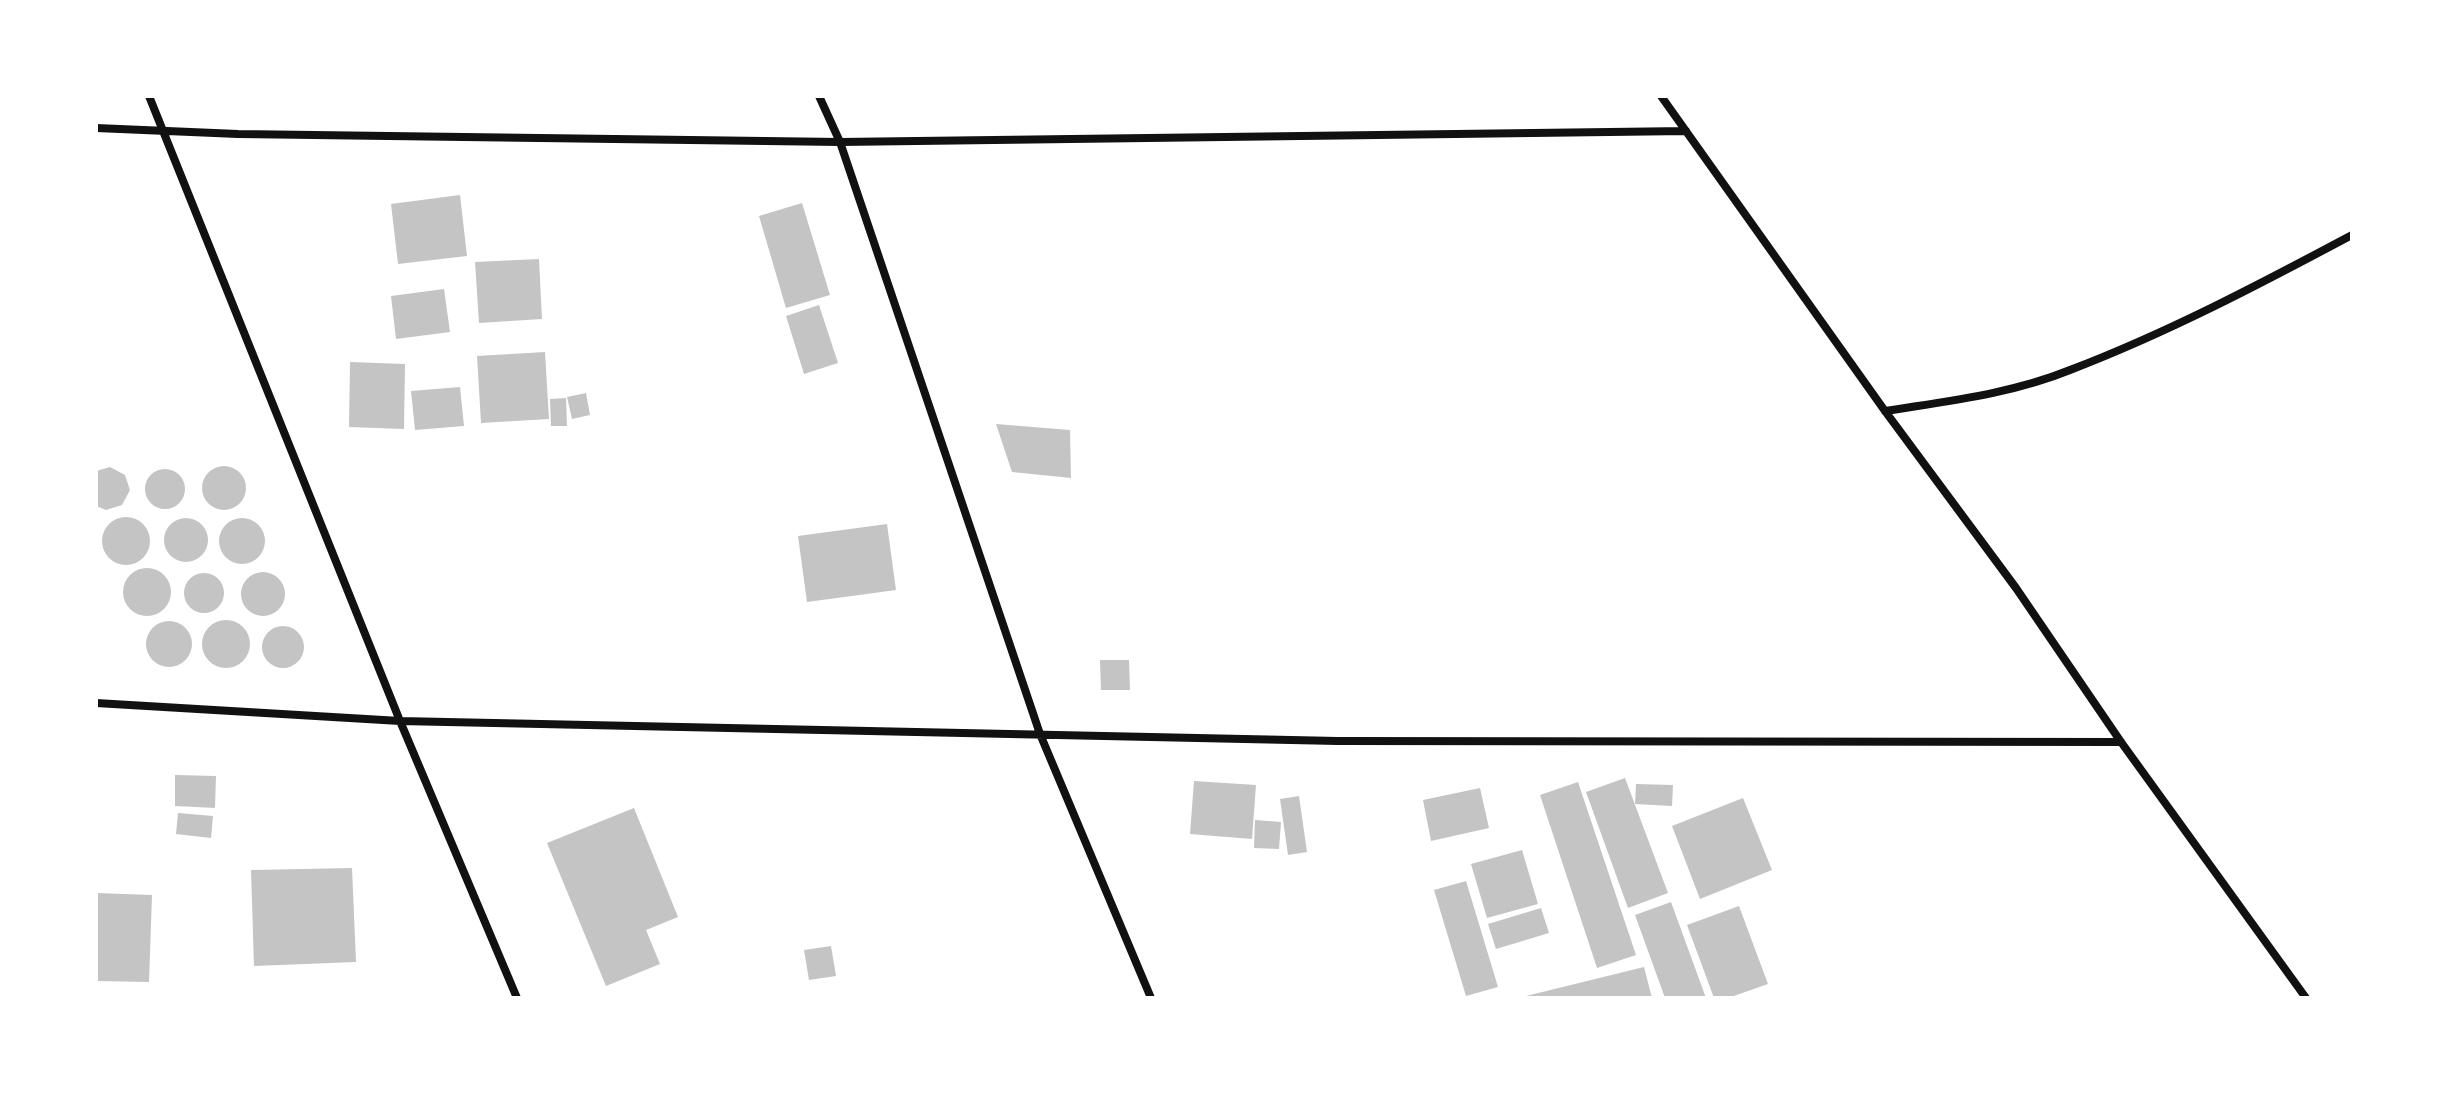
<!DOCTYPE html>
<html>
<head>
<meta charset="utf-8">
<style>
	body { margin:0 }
	#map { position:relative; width:2448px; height:1094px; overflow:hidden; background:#fff; font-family:Overpass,sans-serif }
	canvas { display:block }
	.frame { position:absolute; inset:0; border:98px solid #fff; pointer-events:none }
</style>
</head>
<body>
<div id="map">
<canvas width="2448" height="1094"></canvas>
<div class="frame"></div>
</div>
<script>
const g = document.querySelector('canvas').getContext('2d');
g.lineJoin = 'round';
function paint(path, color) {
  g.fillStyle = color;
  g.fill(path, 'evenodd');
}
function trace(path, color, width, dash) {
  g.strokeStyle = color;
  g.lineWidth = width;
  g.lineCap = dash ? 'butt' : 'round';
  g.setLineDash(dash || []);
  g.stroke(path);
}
paint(new Path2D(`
	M460,195l7,61 -69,8 -7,-60z
	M802,203l28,92 -44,13 -27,-92z
	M539,259l3,60 -63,4 -4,-61z
	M444,289l6,43 -54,7 -5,-43z
	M819,305l19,58 -34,11 -18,-58z
	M545,352l4,67 -68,4 -4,-67z
	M350,362l55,2 -1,65 -55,-2z
	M460,387l4,39 -49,4 -4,-39z
	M586,393l4,22 -18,4 -5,-22z
	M566,398l1,28h-16l-1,-27z
	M996,424l74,6 1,48 -59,-6z
	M202 488a22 22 0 1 1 44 0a22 22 0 1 1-44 0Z
	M110,467l15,8 5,15 -8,15 -16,5 -10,-4v-35z
	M145 489a20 20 0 1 1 40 0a20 20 0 1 1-40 0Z
	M102 541a24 24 0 1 1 48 0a24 24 0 1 1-48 0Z
	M219 541a23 23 0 1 1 46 0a23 23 0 1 1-46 0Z
	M164 540a22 22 0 1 1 44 0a22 22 0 1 1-44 0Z
	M887,524l9,66 -89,12 -9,-66z
	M123 592a24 24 0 1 1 48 0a24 24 0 1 1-48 0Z
	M241 594a22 22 0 1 1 44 0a22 22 0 1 1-44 0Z
	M184 593a20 20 0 1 1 40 0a20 20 0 1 1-40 0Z
	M202 644a24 24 0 1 1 48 0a24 24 0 1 1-48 0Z
	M146 644a23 23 0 1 1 46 0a23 23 0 1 1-46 0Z
	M262 647a21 21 0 1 1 42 0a21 21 0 1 1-42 0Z
	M1100,660h29l1,30h-29z
	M175,775l41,1 -1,32 -40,-2z
	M1625,778l43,115 -40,15 -42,-116z
	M1194,781l62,4 -4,54 -62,-5z
	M1578,782l58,173 -39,13 -57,-173z
	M1636,784l37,1 -1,21 -37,-2z
	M1480,788l9,40 -58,13 -8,-41z
	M1299,796l8,56 -19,3 -8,-56z
	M1743,798l29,72 -72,29 -28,-73z
	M634,808l44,109 -32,13 14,34 -54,22 -59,-143z
	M178,813l35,3 -2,22 -35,-4z
	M1255,820l26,2 -2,27 -25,-1z
	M1522,850l16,54 -51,14 -16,-54z
	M352,868l4,94 -102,4 -3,-96z
	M1466,881l32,106 -32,9 -32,-106z
	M96,893l56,2 -3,87 -53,-1z
	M1671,902l35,96h-41l-30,-83z
	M1739,906l29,78 -40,14h-14l-27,-73z
	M1541,908l8,25 -53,16 -8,-25z
	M831,946l5,30 -27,4 -5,-30z
	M1644,967l8,31h-130v-1z`), '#c4c4c4');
trace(new Path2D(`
	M149,96l251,625 117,277
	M819,96l21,46 200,592 111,264
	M1661,96l224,315 131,177 105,154 185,256
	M96,128l142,6 602,8 846,-11
	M1885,411c62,-10 126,-17 185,-41 97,-37 190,-86 282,-135
	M96,703l304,18 938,20 783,1`), '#111', 8);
</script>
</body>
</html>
